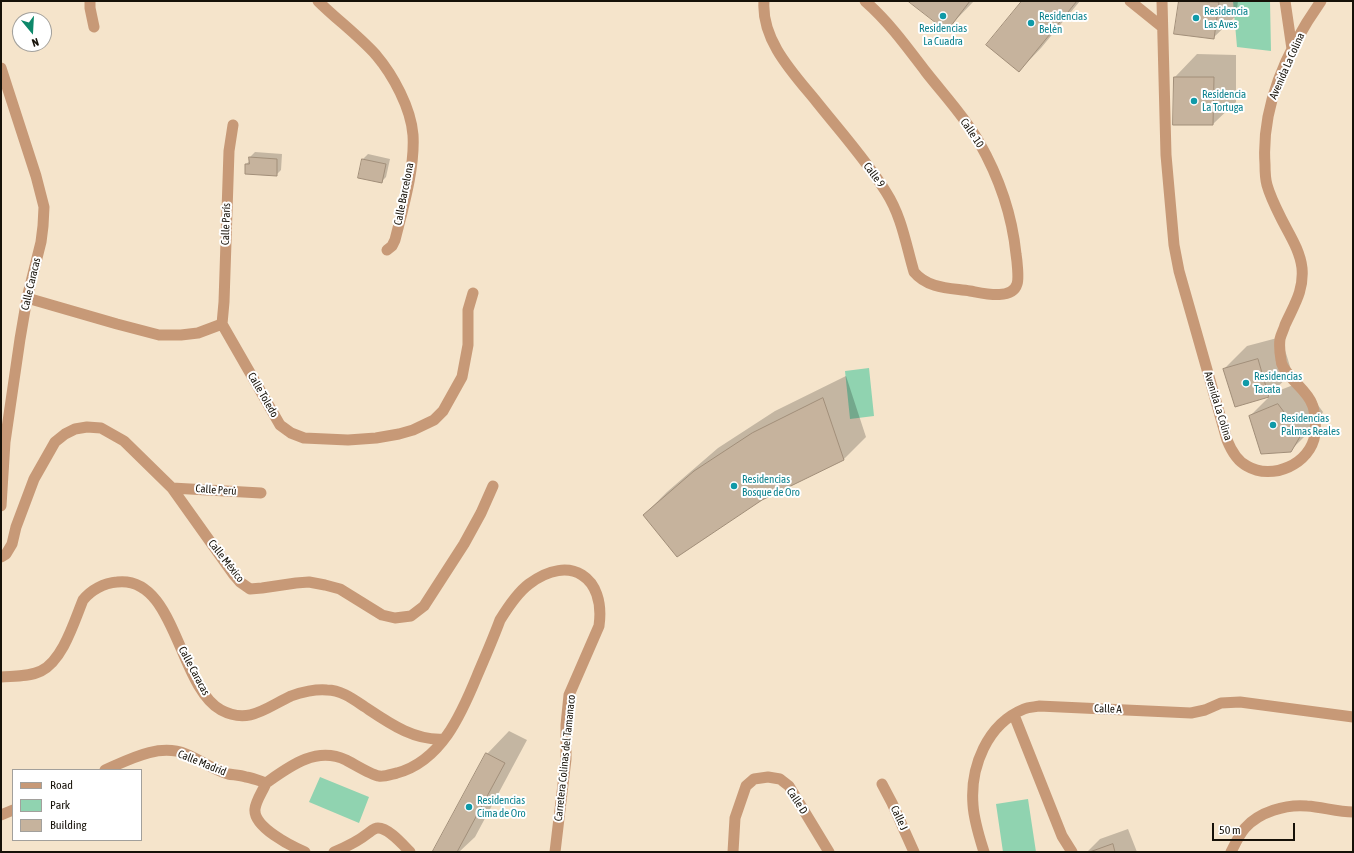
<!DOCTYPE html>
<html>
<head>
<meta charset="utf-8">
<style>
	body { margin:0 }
	#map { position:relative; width:1354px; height:853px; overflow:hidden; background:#f5e4cb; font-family:"Asap Condensed",sans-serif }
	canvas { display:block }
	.frame { position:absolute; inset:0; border:2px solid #161108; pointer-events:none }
	.legend { position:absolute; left:12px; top:769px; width:130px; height:72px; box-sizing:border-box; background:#fff; border:1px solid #a2a09c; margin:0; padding:5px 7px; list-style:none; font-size:12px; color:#161108 }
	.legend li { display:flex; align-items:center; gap:8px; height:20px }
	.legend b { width:20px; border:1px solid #a2a09c }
	.north { position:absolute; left:12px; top:12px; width:40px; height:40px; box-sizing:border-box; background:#fff; border:1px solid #a2a09c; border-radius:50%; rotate:162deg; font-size:11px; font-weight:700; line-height:16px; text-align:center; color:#161108 }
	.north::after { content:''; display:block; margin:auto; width:14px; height:18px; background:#0d886a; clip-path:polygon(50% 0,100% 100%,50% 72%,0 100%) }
	.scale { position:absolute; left:1212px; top:823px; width:83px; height:18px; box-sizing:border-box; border:2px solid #161108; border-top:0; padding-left:5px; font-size:12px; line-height:14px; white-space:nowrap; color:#161108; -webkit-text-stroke:3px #fff; paint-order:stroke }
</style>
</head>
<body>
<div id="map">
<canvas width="1354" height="853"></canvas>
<div class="frame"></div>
<ul class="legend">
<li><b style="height:5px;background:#c79977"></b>Road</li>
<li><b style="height:11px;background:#90d3b0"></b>Park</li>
<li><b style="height:11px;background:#c6b39d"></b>Building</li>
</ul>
<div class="north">N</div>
<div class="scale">50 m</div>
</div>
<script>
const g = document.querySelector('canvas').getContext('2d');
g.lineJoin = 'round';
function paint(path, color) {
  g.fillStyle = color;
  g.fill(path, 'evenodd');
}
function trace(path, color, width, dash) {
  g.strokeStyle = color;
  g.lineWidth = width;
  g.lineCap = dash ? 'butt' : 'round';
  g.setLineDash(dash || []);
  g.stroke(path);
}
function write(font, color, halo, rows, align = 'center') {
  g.font = font + ' "Asap Condensed",sans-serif';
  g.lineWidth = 4;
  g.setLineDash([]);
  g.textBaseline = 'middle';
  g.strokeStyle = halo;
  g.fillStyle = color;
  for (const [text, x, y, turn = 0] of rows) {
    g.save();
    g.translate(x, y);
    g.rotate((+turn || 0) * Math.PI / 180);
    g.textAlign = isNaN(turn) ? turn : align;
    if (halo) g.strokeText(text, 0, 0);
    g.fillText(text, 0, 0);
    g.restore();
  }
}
paint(new Path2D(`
	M1233,1h37l1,50 -34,-4z
	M869,368l5,48 -24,3 -5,-48z
	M320,777l49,20 -10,26 -50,-21z
	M1028,799l8,53h-33l-7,-48z`), '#90d3b0');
paint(new Path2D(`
	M909,1h65l-27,28z
	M1024,1h56l-39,47 -22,23z
	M1180,1h58l-2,15 -23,22 -38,-5z
	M1197,54l39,1v47l-23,22 -38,-47z
	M255,152l27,2 -1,16 -5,5 -30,-11 4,-3v-4z
	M368,154l22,5 -4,18 -5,5 -22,-5 4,-18z
	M1281,337l11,36 -22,21 31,-12 22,30 -10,16 -23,23 -40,-35 21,-21 -36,11 -11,-37 23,-23z
	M846,376l20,61 -22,22 -200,56 23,-23 51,-44 57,-37z
	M509,731l18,9 -52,97 -16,15h-21l49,-98z
	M1128,829l9,23h-50l13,-13z`), '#0003');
const building = new Path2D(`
	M908,1h62l-23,30z
	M1022,1h55l-58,71 -33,-27z
	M1179,1l40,1 -5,37 -40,-5z
	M1174,77h40l-1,48h-40z
	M249,157l28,2v17l-32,-2v-10h4z
	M362,159l24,5 -4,19 -24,-5z
	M1258,359l11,38 -34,10 -12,-38z
	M823,398l21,62 -82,40 -85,57 -34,-42 51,-44 58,-38z
	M1278,404l23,31 -10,17 -30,2 -12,-38z
	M486,753l19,10 -48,89h-21l-3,-1z
	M1113,844l2,8h-25z`);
paint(building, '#c6b39d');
trace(building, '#a18e79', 1);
trace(new Path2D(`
	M90,1v7l4,19
	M318,1c18,18 40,34 58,54 17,20 35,53 37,80 2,33 -10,73 -18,105l-3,6 -5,4
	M764,1c-3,39 29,72 52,100 23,29 51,60 70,91 16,25 20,53 28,80 14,17 37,16 56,19 12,2 42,10 47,-7 2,-5 0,-24 -1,-30 -4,-39 -17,-77 -37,-112 -14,-25 -35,-47 -53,-70 -19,-25 -37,-50 -61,-71
	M1130,1l31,25
	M1162,1l4,154 8,90 5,26 48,169c4,10 10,21 20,26 25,15 64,-2 68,-32 1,-7 0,-24 -3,-30 -4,-11 -15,-19 -22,-28 -4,-5 -9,-10 -9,-16 -1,-6 -2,-14 -1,-21 1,-5 4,-10 5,-14 9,-20 19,-34 17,-57 -2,-18 -13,-34 -21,-50 -5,-10 -11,-22 -14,-33 -2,-7 -2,-15 -2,-21 -4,-59 23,-116 56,-163
	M1285,1l7,48
	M1,68l35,108 8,31 -1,19 -2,16 -14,56 -7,41 -15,103 -4,64
	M27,298l90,26 42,11h22l17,-2 24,-9
	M222,324l58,101 11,8 13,5 44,2 28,-2 23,-4 14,-4 21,-10 9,-9 19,-34 6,-32v-35l5,-17
	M222,324l2,-22 5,-151 4,-26
	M172,488l89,5
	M1,557l5,-3 6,-10 4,-17 18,-48 21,-37 10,-8 10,-5 12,-2 14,1 23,13 48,47 62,87 6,7 10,7 12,-1 34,-5 13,-1 16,3 15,4 42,26 13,3 16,-2 13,-10 40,-62 17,-31 12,-27
	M1,677c13,-1 28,0 40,-6 22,-11 33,-49 42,-71 8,-10 21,-17 34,-18 59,-7 61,104 104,128 28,15 46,-3 70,-14 10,-4 25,-7 36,-6 14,0 26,9 38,17 24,16 49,34 79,32
	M1014,715l48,121 10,16
	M105,770c25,-11 54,-27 81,-16 15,6 27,16 42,20 6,1 12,1 18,3 7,1 14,4 20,6
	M266,783c24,-17 50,-37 80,-23 8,4 25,15 33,16 5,1 13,-2 18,-3 44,-12 64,-58 80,-97 8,-19 16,-37 23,-56 8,-13 17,-27 29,-36 41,-31 77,-7 70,42l-30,69 -3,30v34l-11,93
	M266,783c-3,8 -10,17 -11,26 -2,18 36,37 50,43
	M882,784l10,19 22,49
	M1,815l12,-5
	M334,852c12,-5 23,-10 33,-18 3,-2 7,-6 11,-6 11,0 25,17 32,24
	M733,852l2,-34 11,-32 8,-7 14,-2 12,2 9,7 40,66
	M984,852c-5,-16 -10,-31 -11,-47 -3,-38 14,-81 51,-96 5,-2 11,-2 15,-3l152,7 14,-3 16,-7 19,-1 113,15
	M1231,852c4,-8 8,-17 14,-24 14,-16 41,-24 62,-22 15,1 31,6 46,6`), '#c79977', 11);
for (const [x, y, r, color] of [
	[943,16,4,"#0f9aa8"],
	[1196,18,4,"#0f9aa8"],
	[1031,23,4,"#0f9aa8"],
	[1194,101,4,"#0f9aa8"],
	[1246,383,4,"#0f9aa8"],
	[1273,425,4,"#0f9aa8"],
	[734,486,4,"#0f9aa8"],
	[469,807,4,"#0f9aa8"]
]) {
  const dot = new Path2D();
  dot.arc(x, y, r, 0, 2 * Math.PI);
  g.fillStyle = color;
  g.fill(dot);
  trace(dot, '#fff', 1.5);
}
write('11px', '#0d838f', '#fff', [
	["Residencia",1204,12],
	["Las Aves",1204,25],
	["Residencias",1039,17],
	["Belén",1039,30],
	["Residencias",943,29,"center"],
	["La Cuadra",943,42,"center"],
	["Residencia",1202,95],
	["La Tortuga",1202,108],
	["Residencias",1254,377],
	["Tacata",1254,390],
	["Residencias",1281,419],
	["Palmas Reales",1281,432],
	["Residencias",742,480],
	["Bosque de Oro",742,493],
	["Residencias",477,801],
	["Cima de Oro",477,814]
], 'left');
write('11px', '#161108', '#fff', [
	["Avenida La Colina",1287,66,-66],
	["Calle 10",972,133,56],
	["Calle 9",874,175,53],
	["Calle Barcelona",404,194,-79],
	["Calle París",226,224,-88],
	["Calle Caracas",31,284,-77],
	["Calle Toledo",263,395,60],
	["Avenida La Colina",1218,406,73],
	["Calle Perú",216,490,4],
	["Calle México",226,561,52],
	["Calle Caracas",194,671,62],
	["Calle A",1108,709,2],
	["Carretera Colinas del Tamanaco",565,758,-84],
	["Calle Madrid",202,763,22],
	["Calle D",797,801,57],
	["Calle J",899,818,65]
]);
</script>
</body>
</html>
